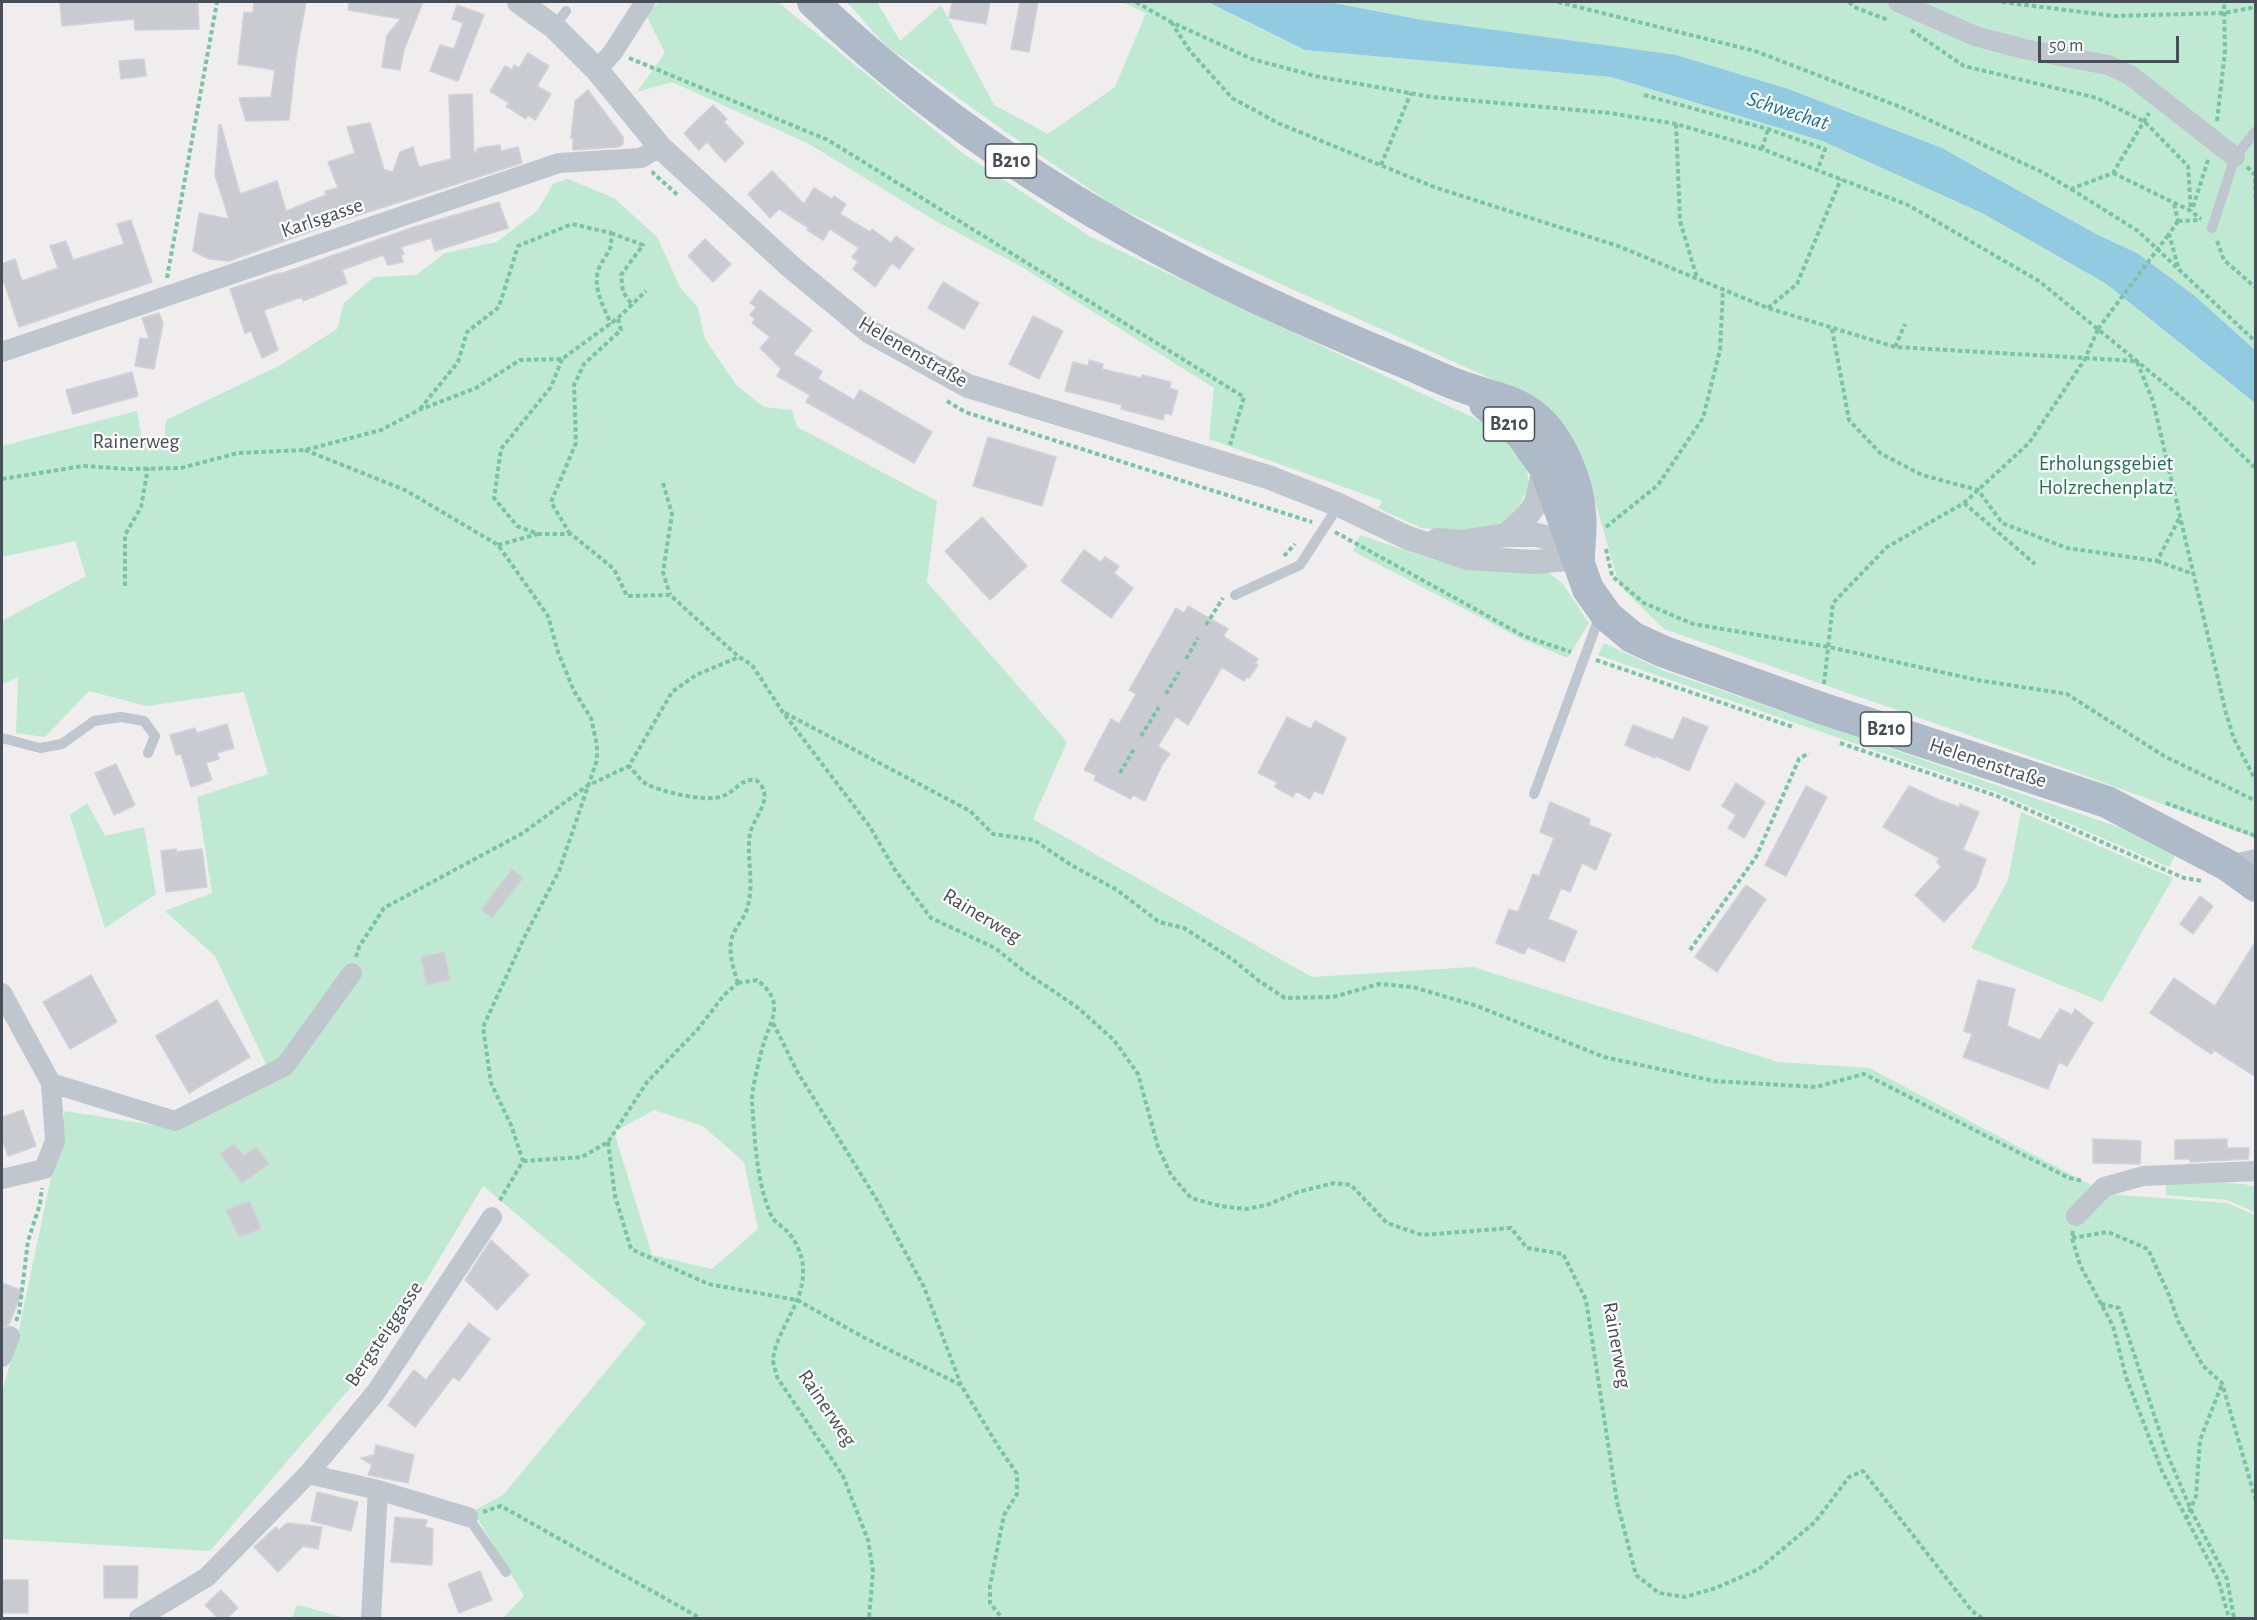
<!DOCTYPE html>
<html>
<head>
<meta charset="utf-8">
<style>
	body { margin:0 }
	#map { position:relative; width:2257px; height:1620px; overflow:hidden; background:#efeded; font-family:"Alegreya Sans",sans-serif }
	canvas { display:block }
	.frame { position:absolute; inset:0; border:3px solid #474e58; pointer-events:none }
	.scale { position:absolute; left:2038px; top:36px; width:141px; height:27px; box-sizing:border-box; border:3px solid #474e58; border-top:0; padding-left:8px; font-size:18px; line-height:21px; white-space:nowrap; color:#474e58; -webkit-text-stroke:4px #fff; paint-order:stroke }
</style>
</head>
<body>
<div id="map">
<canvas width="2257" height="1620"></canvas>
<div class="frame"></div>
<div class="scale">50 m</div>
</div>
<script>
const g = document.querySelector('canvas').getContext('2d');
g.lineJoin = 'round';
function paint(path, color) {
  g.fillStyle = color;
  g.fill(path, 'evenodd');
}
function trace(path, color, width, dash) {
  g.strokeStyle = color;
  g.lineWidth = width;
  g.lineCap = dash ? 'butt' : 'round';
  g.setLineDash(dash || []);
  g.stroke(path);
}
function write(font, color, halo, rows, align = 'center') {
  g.font = font + ' "Alegreya Sans",sans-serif';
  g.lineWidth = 4.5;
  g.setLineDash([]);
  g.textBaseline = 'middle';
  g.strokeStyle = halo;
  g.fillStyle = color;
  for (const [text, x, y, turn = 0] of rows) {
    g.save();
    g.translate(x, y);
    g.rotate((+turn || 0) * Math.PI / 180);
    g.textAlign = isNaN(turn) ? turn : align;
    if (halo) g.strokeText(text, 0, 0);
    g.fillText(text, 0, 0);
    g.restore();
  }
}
paint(new Path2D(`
	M659,2h119l186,152 127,83 383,181 35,20 17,23 3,26 -13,24 -12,13 -48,7 -35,-3 -43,-20 5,-7 -174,-62 5,-51 -192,-121 -88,-47 -125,-76 -137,-62 -35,10 28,-39 -19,-38z
	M847,2h30l23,39 41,-36 53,100 54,29 67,-47 31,-74 -25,-11h87l97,48 306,27 211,64 160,72 123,70 150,120v435l-186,-68 -405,-141 -45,-44 -36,-126 -42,-58 -298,-134 -130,-62 -110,-75 -118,-85z
	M1329,2h926v348l-60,-54 -58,-43 -39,-18 -156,-87 -520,-128z
	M568,179l46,19 43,39 23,50 18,21 7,31 31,46 28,22 28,3 5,17 140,74 -10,81 140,160 -34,77 279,158 161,-10 305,95 91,6 239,126 119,9 28,12v403h-1752l21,-22 -51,-85 30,-16 143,-172 -163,-137 -96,159 -177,206 -208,-12v-147l15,-53 48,-228 113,18 95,-50 -58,-123 -50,-45 47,-18 -15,-96 71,-23 -24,-82 -97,14 -58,-15 -44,46 -29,-4 2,-56 -16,8v-64l84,-45 -11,-35 -73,16v-111l135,-35 5,30 22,6 2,-27 113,-54 58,-37 7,-26 30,-26 42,-2 29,-22 52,-11 40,-31 16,-27zM654,1110l49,16 41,36 14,67 -46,40 -60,-14 -38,-123z
	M1360,535l74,25 57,9 56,2 16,13 26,39 -21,35 -46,-19 -169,-88z
	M1604,643l58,27 468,161 46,22 -7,14 -173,-75 -398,-137z
	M87,803l18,33 39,-9 12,67 -51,34 -35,-113z
	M2021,812l152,66 -71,124 -131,-54 37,-68z
	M2166,1180l78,4 11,3v25l-28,-12 -61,-5z
	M297,1605h1l47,13h-53z`), '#bfe9d2');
paint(new Path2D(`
	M1208,2h121l93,18 254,35 112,34 154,59 156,87 39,18 58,43 60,54v53l-150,-120 -123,-70 -160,-72 -211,-64 -306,-27z`), '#91cae1');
const building = new Path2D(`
	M60,2h138l1,27 -64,1 -1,-11 -72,7z
	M254,2h52l-10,55 -7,63 -43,1 -7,-23 32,-1 4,-27 -37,-6 6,-52 9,1z
	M349,2h74l-19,48 -4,20 -18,-3 5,-32 14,-16 -53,-9z
	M952,2h38l-4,22 -37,-6z
	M1020,2h18l-9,50 -18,-3z
	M457,5l27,10 -26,66 -28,-10 10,-26 14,4 9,-26 -11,-4z
	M528,53l21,13 -12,20 14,8 -16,26 -7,-5 -2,4 -20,-13 3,-3 -19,-12 15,-25 7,4 2,-5 5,3z
	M144,59l2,17 -25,3 -2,-18z
	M588,90l35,47v7l-5,3 -45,3v-11l-2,-1 4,-37z
	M472,94l2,61 4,-7 22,-3 1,6 17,-4 4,16 -188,60 -105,38 -20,-2 -16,-8 6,-38 30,6 -14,-44 4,-50h2l19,69 37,-13 9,30 40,-16 -1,-4 13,-3 -10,-26 27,-9 -8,-26 23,-4 13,43v3l10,3 7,-20 13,-5 6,20 32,-8 -2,-64z
	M713,105l14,14 -3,3 20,21 -19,19 -18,-20 -8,8 -15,-17z
	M772,171l32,33 10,-16 18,11 2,-3 12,8 -6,10 30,18 2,-3 19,14 5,-7 18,13 -15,20 -7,-6 -17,24 -22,-18 5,-7 -6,-5 7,-9 -29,-19 -7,11 -16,-10 2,-2 -30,-19 -9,9 -22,-24z
	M499,202l9,26 -73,23 -4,-13 -30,9 3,7 -3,1 2,7 -15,3 -5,-10 -41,15 5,13 -44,18 -1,-4 -38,13 14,40 -16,8 -11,-27 -6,2 -15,-44 49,-16 1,1 131,-46z
	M131,220l21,62 -133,45 -15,-45 -2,1v-19l13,-5 7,22 36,-13 -8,-22 16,-5 7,19 51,-16 -7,-20z
	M705,239l26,25 -18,18 -25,-26z
	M943,282l36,21 -15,26 -36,-21z
	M760,290l52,40 -19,24 29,17 -4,8 36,21 6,-10 72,42 -18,31 -108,-61 4,-7 -33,-19 4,-7 -21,-21 10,-11 -18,-14 3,-4 -5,-4 6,-8 -6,-4z
	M159,313l4,10 -9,46 -19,-3 5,-28 9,1 -7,-21z
	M1033,316l30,15 -24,48 -30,-15z
	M1089,360l14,4 -1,5 39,9 1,-3 29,7 -1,6 8,3 -7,24 -6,-2 -2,7 -42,-11 1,-4 -57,-14 8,-29 15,4z
	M132,372l6,24 -65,18 -7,-24z
	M988,437l68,20 -14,49 -69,-20z
	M982,517l45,49 -37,34 -45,-49z
	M1084,550l17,12 4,-5 14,9 -5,7 19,15 -22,30 -50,-37z
	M1188,606l40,23 -5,7 35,23 -3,4 3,2 -9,13 -3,-1 -2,4 -22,-14 -34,58 -12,-8 -18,29 12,8 -8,11 -17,36 -12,-6 -2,4 -37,-19 2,-5 -12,-5 27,-51 8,5 17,-30 -7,-4 47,-82 8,5z
	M1287,717l24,12 4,-8 31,17 -23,56 -9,-3 -4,8 -14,-8 -3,6 -18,-10 2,-5 -19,-9z
	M1683,717l25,10 -19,44 -33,-15 -1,2 -30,-13 8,-20 40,15z
	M227,724l7,24 -17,5 2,6 -13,4 6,17 -21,7 -10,-33 -5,1 -6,-20 25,-7 2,5z
	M116,764l19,41 -21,10 -19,-42z
	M1736,783l29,19 -21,36 -16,-10 8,-13 -14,-9z
	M1806,786l21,11 -41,79 -21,-11z
	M1909,786l31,14 19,7 1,-3 19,8 -16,38 23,9 -10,28 -32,35 -29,-27 26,-28 -4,-5 2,-4 -56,-31z
	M1550,802l40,17 -1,6 22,9 -15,36 -14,-7 -12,29 -9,-4 -13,31 29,12 -13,31 -36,-15 -4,7 -28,-11 13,-34 9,3 15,-38 6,2 15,-38 -14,-6z
	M176,849l1,3 25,-3 5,38 -41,5 -5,-41z
	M512,869l11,9 -31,40 -11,-8z
	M1746,885l20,14 -49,73 -22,-15z
	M2200,896l13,10 -20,28 -13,-10z
	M2256,941v136l-42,-27 -3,4 -61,-41 24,-35 41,28z
	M444,952l6,28 -23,5 -6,-28z
	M91,975l26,47 -47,27 -27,-47z
	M1978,980l37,9 -8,37 33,14 20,-31 12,6 3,-6 18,14 -26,43 -8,-4 -11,27 -85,-32 9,-23 -8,-3z
	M217,1000l33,57 -61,36 -33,-57z
	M23,1110l13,36 -28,10 -6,-18v-21z
	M2093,1139l48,2 -1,23 -47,-1z
	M2227,1139v9h22l-1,11 -58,3v-3h-15v-19z
	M234,1144l10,12 12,-9 13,17 -27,19 -22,-29z
	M250,1201l11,28 -22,8 -13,-27z
	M491,1240l38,35 -32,35 -32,-30z
	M2,1283l21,8 -14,33 -7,4z
	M469,1323l21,16 -31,42 -6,-4 -38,50 -27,-22 26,-35 12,10z
	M376,1445l38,10 -6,28 -40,-8 4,-10 -11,-7 13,-3z
	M317,1492l41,10 -7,29 -40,-10z
	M395,1517l32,3 -2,7 8,2 -1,36 -41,-3z
	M287,1523l35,4 -4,22 -15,-3 -25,26 -24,-25 22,-20 3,3z
	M104,1566h34l-1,32h-33z
	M480,1571l12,29 -33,13 -11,-29z
	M2,1580h26v33h-26z
	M221,1590l17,18 -11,10h-9l-13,-13z`);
paint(building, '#cacbd1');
trace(building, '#d1d2d7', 1.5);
trace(new Path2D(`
	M1136,2l35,20 81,37 63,17 117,21 178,16 66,11 86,25 146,56 131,76 154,126 63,62
	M1558,2l197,49 148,57 137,63 31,18 42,-16 36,-60
	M1849,2l5,5 34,13
	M2002,2l112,14 110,-3 32,-6
	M1171,22l19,29 42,47 48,26 154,63 184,59 150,62 127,39 241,14
	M1911,30l53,36 133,32 48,24 43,44 3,45
	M629,58l199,82 416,257 -14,48
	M1644,95l124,34 57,20 -7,20
	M2217,121l8,-70 -1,-49
	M1676,124l4,97 17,57
	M1762,149l6,-20
	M1381,165l30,-72
	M2247,167l8,8 1,38
	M654,171l-1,2 26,23
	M2113,173l78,38 10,8
	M2071,189l67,42 118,111
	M2174,204l4,17
	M2193,207l16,-50
	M2178,221l-9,13 10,36
	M2178,221l23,-1
	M611,233l32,12 -22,30 2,17 10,14
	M2217,241l7,19 32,28
	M167,278l50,-276
	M1768,308l29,-24 44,-105
	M1832,329l17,91 31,33 42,22 56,15 24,33 65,25 90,13 23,-44
	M1895,347l10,-23
	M562,359l-11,28 -50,62 -7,49 23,28 21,8h33l43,35 13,27 43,-1 69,62 13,8 30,46 88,116 25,43 36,48 64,30 30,24 52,35 37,33 24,34 20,73 13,28 20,23 29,8 26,3 21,-4 31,-13 36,-9 17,2 36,38 35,12 89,-7 16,20 36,6 23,46 31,202 19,73 23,18 26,4 31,-9 43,-19 56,-47 34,-45 14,-6 109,140 10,7
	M2137,362l16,39 73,312 8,26 22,42
	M947,401l18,11 347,110
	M420,409l38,-47 9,-30 32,-25 19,-61 54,-22 39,9c1,19 -2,16 -10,31 -11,19 2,42 10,60
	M305,450l100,40 93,55 50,71 10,36 16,39 17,27 6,27v15l-38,111 -34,65 -42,91 8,56 20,42 12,36 -24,41
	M2,479l81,-13 44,3 54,-1 57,-15 67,-3 76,-20 38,-20 57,-22 44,-28 42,-1 56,-41 28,-27
	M663,483l9,31 -9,58 7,23
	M1964,503l71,61
	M1606,527l52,-42 45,-67 17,-68 3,-60
	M1335,532l189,104 47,16
	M570,534l-19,-32 25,-59 -2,-58 10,-21 37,-34 -3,-12
	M498,545l40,-11
	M1606,549l6,27 32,27 49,21 136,23 148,33 90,14 97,62 92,45
	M1284,556l11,-12
	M2157,561l36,13
	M125,586v-51l16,-28 7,-39
	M1206,625l17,-27
	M1186,659l12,-21
	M1596,660l197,67
	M1824,684l9,-81 54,-56 77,-44 65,-60 56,-84 13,-30
	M1166,694l13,-22
	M785,713l185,98 23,23 41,6 37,25 46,25 42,32 25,6 48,31 27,22 26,17 48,-1 46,-13 34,3 64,19 127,51 110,24 102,6 48,-13 205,104 14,3
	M1141,736l18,-29
	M1840,743l157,53 187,82 18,3
	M1120,773l14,-24
	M2166,803l90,33
	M1690,950l66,-93 43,-98 10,-6
	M356,957l3,-10 25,-39 139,-75 64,-47 42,-20
	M738,983l19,-3c31,24 12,41 5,69 -3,11 -11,43 -10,54 3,36 4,78 19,112 3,7 11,11 16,16 10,11 17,27 16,42 0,31 -26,56 -30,86 0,6 3,12 4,18l66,99 25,64 5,31 -4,47
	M738,983c-4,-13 -9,-26 -7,-41 1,-12 13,-22 16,-33 8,-24 -1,-51 3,-75 3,-17 27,-37 6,-54 -15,-2 -20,11 -33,16 -15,7 -63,-4 -78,-13 -6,-4 -11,-12 -16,-17l43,-74 24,-17 43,-18
	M773,1023l25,50 79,127 47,87 37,98 37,61 19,28v20l-13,21 -14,70v18l12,15
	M608,1142l7,54 16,53 77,35 89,16 66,37 98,48
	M523,1161l59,-4 26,-15 39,-60 51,-53 26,-34 14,-12
	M2073,1231l-1,7 8,27 33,61 13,51 36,94 56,108 11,39
	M2072,1238l36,-6 40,17 21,46 9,26 25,45 19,17 34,118
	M2101,1304l18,4 47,143 25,59 36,69 7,39
	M16,1321l3,-7 9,-73 12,-37 2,-16
	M483,1512l18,-6 199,112
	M2186,1519l10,-23 4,-56 22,-56`), '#7bc3a5', 4, [4.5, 3]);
trace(new Path2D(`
	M554,27l12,-16
	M2212,228l23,-71 21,-26
	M1235,595l65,-30 39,-60
	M2,738l38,10 22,-4 32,-23 27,-4 23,4 11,15 -7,17
	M1534,794l66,-179
	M468,1517l38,55`), '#bfc6cd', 10);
trace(new Path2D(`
	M1898,2l77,34 49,13 84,16 22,10 105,82
	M597,70l16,-18 32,-50
	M2,352l557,-189 82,-5 19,-11
	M2227,865l29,-6
	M2,993l49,90 4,58 -11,28 -42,10
	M51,1083l124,38 110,-55 67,-93
	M2076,1216l28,-29 39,-11 113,-5
	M2,1357l8,-21
	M308,1474l70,16 90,27
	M139,1618l68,-41 101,-103 68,-82 116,-175
	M371,1618l7,-128`), '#bfc6cd', 20);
trace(new Path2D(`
	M519,2l35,25 43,43 63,77 131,120 79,65 98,54 300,91 71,28 69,33 60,20 66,4 45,-4
	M1506,535c10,-9 25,-20 30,-33 4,-11 4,-23 9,-34
	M1437,540l23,2 46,-7h32l17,5 23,18`), '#bfc6cd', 24);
trace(new Path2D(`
	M813,2c140,134 306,235 483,314 38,17 76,33 115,49 18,8 36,17 55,23 24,9 47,11 68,28 26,21 44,65 46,97 2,15 -1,30 -1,45
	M1485,404l36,30 24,34 43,121 19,27 25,21 30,14 159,57 286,94 120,63 29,21`), '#afbac9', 32);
trace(new Path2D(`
	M2098,329l71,-95`), '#7bc3a5', 4, [4.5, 3]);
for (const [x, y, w] of [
	[1011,161,51],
	[1509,424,51],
	[1886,729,51]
]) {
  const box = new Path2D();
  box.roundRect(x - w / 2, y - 17, w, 34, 4.5);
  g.fillStyle = '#fff';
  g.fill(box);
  trace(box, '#474e58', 1.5);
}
write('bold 20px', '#474e58', null, [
	["B210",1011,161],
	["B210",1509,424],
	["B210",1886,729]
]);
write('21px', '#474e58', '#fff', [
	["Karlsgasse",322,218,-19],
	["Helenenstraße",913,352,30],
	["Rainerweg",136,442],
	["Helenenstraße",1988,763,18],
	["Rainerweg",982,916,31],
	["Bergsteiggasse",384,1334,-56],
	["Rainerweg",1617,1345,80],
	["Rainerweg",827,1408,56]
]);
write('21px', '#21704e', '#fff', [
	["Erholungsgebiet",2106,464],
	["Holzrechenplatz",2106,488]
]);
write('italic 22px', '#1c7396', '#fff', [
	["Schwechat",1788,111,18]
]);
</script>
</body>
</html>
